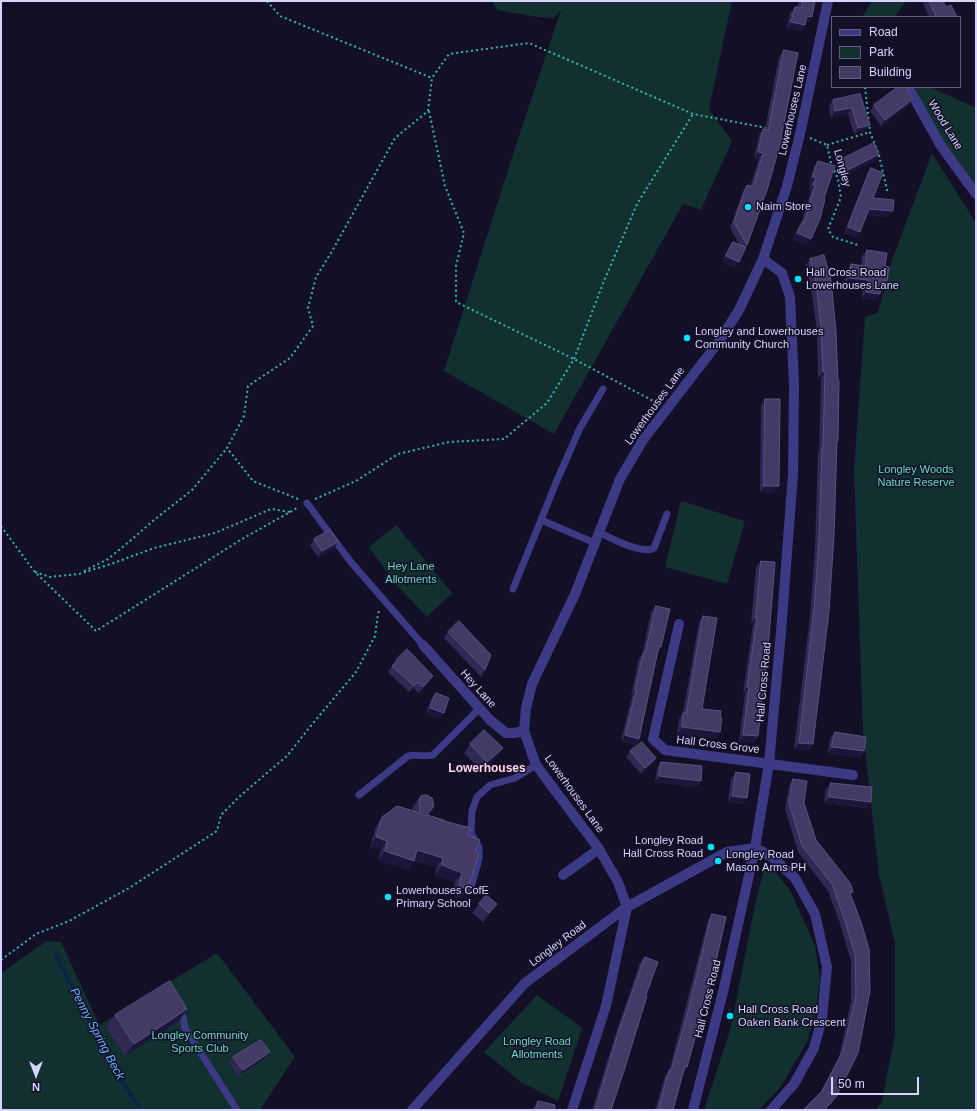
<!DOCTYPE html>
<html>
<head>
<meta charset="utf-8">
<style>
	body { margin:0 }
	#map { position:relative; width:977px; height:1111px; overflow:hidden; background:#130f26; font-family:Helvetica,sans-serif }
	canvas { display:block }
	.frame { position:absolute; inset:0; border:2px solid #d9d4ff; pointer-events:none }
	.legend { position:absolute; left:831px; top:16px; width:130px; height:72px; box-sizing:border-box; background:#130f26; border:1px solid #625e7d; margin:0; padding:5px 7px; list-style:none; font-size:12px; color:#d9d4ff }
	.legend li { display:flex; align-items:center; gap:8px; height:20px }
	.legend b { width:20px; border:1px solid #625e7d }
	.north { position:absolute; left:16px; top:1055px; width:40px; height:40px; -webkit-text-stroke:3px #130f26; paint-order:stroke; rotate:180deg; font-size:11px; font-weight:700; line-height:16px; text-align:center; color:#d9d4ff }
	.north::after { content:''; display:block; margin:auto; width:14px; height:18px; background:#d9d4ff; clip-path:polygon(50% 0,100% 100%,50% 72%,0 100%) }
	.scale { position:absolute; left:831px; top:1077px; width:88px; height:18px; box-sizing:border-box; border:2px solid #d9d4ff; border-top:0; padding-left:5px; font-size:12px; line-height:14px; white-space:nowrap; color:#d9d4ff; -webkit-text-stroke:3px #130f26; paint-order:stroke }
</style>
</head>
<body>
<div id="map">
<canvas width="977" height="1111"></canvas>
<div class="frame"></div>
<ul class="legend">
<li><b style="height:5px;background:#3d3a85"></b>Road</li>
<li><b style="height:11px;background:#12302f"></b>Park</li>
<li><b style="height:11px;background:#433a66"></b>Building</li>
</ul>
<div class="north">N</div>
<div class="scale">50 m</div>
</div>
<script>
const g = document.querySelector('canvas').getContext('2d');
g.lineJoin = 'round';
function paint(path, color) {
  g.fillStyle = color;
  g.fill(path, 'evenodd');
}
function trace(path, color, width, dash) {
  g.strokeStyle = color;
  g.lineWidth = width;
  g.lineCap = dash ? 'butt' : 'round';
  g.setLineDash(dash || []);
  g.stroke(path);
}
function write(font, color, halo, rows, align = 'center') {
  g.font = font + ' Helvetica,sans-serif';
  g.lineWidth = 3;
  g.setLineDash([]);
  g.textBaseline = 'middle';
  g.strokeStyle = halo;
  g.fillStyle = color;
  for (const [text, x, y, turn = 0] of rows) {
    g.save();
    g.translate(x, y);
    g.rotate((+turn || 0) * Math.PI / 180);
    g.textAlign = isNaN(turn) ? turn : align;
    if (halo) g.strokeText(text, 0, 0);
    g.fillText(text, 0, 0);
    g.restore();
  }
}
paint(new Path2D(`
	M492,1h240l-23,108 23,32 -31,69 -18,-6 -129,230 -110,-63 71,-223 46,-138 -7,8c-19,0 -37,-5 -57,-8z
	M872,1h34l-11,16h-33z
	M918,87h12l46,21v82l-66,-97z
	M932,153l44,70v887h-100l6,-9 13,-67v-91l-16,-68 -16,-143 -9,-263 11,-152 13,-4 13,-50z
	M681,501l64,20 -18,63 -62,-17z
	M396,525l56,68 -25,24 -33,-35 -25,-35z
	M765,865l6,2 19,23 25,56 5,34 -4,30 -8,30 -28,48 -21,22h-55l27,-83 24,-122z
	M47,941l14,1 34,74 5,9 117,-72 78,104 -35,53h-259v-137z
	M537,995l45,33 -24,73 -37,-19 -37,-30z`), '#12302f');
trace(new Path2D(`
	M56,955l55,110 30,45`), '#0c2248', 3.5);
trace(new Path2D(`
	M267,1l13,15 152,62
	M865,87l5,45 9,23 9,39
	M429,111l16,75 19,47 -8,33v36l118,57 83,44
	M780,130l9,2
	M810,138l17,7 4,18 7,16 3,18 -13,32 5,8 25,8
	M827,145l43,-13
	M298,499l-45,-18 -26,-33 17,-32 4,-30 42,-28 23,-32 -5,-18 8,-31 15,-24 64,-115 33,-27 4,-33 17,-24 80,-11 164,71 74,14
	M315,499l41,-18 42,-27 51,-12 55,-3 43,-36 27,-44 30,-78 33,-77 56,-90
	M1,526l33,45 62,60 146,-92 57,-32
	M84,571l24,-12 22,-18 24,-21 38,-30 35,-42
	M35,572l15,5 29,-3 32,-10 43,-16 61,-15 56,-24 19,3
	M1,960l35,-26 33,-13 60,-33 88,-57 4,-16 19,-19 47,-40 22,-28 47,-56 19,-36 3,-22 2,-5`), '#2fb8b0', 2, [2, 3]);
trace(new Path2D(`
	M307,503l43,58 73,84
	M541,520l14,-35 25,-57 23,-39
	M599,532c11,6 44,23 55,16l13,-34
	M513,589l28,-69 54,23
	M359,795l49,-39c7,-2 17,1 25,-1l46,-46
	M470,891l9,-32v-12l-8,-14 1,-22 5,-14 13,-12 25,-7 21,-13
	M178,1009l5,8 2,11 52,82`), '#3d3a85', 7);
trace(new Path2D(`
	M908,87l33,59 35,48
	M679,624l-26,115 12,11 188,25
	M423,645l67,75 16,13h8l10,-2
	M755,848l17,9 23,21 20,36 12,53 -5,51 -8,30 -20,36 -23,26
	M563,875l36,-26
	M412,1110l113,-127 102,-76 100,-55 28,-4
	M572,1110l34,-104 21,-99 -9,-25 -19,-33 -63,-84 -12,-34 2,-23 6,-24 43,-90 45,-115 23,-39 77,-100 19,-30 24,-51 24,-73 13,-52 28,-133
	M693,1110l30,-118 32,-144 14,-85 12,-131 12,-158 1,-89 -4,-88 -8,-24 -19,-14`), '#3d3a85', 10);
paint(new Path2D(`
	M798,1h20l-4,6h-1l-6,16h-1l-5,8 -14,-3 3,-15 5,-6h3z
	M922,1h21l3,6 11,10h-28z
	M784,50l-37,195 -8,17 -4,6 -13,-6 7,-14 4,-6 6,2 -9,-16 13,-37 4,-6 3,1 9,-27 -5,-1 5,-23 4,-6h2l14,-72z
	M908,92l5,7 -4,6 -28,21 -11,-15 4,-6z
	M860,94l5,37 -11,3 -6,-20 -17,4 -2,-12 4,-6z
	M879,154l-4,6 -33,17 -6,-11 4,-6z
	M818,161l-11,84 -14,-5 5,-12 3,-4 10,-33h-2l2,-7 -2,-1 5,-16z
	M871,168l2,30 15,19 -21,-2 -11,23 -12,-5 23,-59z
	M867,250l18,16 -2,21h-2l-5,13 -14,-2 1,-12 -18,-2 1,-13 5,-7 10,2 1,-10z
	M824,255l14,186 -1,1 -24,302 -4,6 -15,-1 16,-133 5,-69 3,-94 1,-1 2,-74h-3l-1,-46 -6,-44 -5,-23 4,-6z
	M765,399l10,94 -15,-1 1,-87z
	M314,539l24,3 -4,6 -16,9 -8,-11z
	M761,561l-3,175 -4,7 -15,-2 6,-48h-2l10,-69h-2l5,-57z
	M656,606l5,41 -3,4 -19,88 -4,6 -14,-4 11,-45h-1l8,-38 3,-3 9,-43z
	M703,616l-1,93 14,29 -39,-4 2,-15 4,-6 16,-91z
	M448,632l37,38 -4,7 -37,-39z
	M396,660l33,23 -10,10 -6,-5 -4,4 -21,-20z
	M436,693l4,26 -14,-5 5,-15z
	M835,732l29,19 -4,7 -32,-5 2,-15z
	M470,744l27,13 -16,14 -17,-18z
	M630,751l26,7 -4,6 -11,10 -15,-17z
	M661,762l36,25 -42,-5 2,-14z
	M736,772l7,32 -15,-2 3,-23z
	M793,779l11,24 12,37 35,55 18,54 -37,154 -7,7h-22l17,-17 19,-36 12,-56v-40l-11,-37 -12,-33 -30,-39 -13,-43 4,-23z
	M831,783l40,19 -5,6 -42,-5 2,-14z
	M421,796l6,19 17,6 24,14 7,17 -7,37 -6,9 -10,-2 3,-14 -20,-7 2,-8 -23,-6 -6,9 -30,-10 3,-10 -11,-3 6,-20 6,-10 30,-7v-1l2,-4z
	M479,904l11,9 -7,9 -11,-9z
	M712,914l-25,153 -4,5 -10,38h-18l10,-34 4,-5 12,-46 27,-105z
	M645,957l1,38 -35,115h-19l23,-74 25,-73z
	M115,1015l64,6 -54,35 -19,-29z
	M270,1052l-5,6 -27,18 -9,-13 4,-6z
	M538,1101l16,9h-21l1,-3z`), '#312854');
paint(new Path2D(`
	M815,1h3l-4,6h-4z
	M807,16l5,1 -5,6 -4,-1z
	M791,22l14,3 -4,6 -14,-3z
	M913,99l-4,6 -28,21 4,-6z
	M852,108l-4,6 -17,4 4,-7z
	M870,125l-5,6 -11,3 4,-6z
	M758,152l5,1 -4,6 -5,-1z
	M879,154l-4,6 -33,17 4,-6z
	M813,177l3,1 -5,6 -2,-1z
	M813,185h2l-4,6h-2z
	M869,209l24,2 -5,6 -23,-2z
	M848,227l12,5 -4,6 -12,-5z
	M797,233l14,6 -4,6 -14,-5z
	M726,256l13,6 -4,6 -13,-6z
	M849,278l19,2 -5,6 -18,-2z
	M882,281h5l-4,6h-6z
	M866,292l14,2 -4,6 -14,-2z
	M823,372h2l-4,6h-3z
	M764,486h15l-4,7 -15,-1z
	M338,542l-4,6 -16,9 4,-6z
	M756,618h1l-4,6h-2z
	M433,676l-4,7 -10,10 4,-6z
	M747,687h2l-4,6h-2z
	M635,690h1l-4,6h-1z
	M430,708l14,5 -4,6 -14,-5z
	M682,727l38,5 -4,6 -39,-4z
	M625,735l14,4 -4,6 -14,-4z
	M743,735l15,1 -4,7 -15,-2z
	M799,743l14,1 -4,6 -15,-1z
	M832,747l32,4 -4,7 -32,-5z
	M503,748l-6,9 -16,14 6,-9z
	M656,758l-4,6 -11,10 4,-6z
	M659,776l42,5 -4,6 -42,-5z
	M733,796l14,2 -4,6 -15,-2z
	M829,797l42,5 -5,6 -42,-5z
	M376,837l11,4 -6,9 -11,-3z
	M417,850l26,8 -6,9 -26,-7z
	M385,851l29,10 -6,9 -30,-10z
	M442,865l20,8 -7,9 -20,-7z
	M459,886l9,3 -6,9 -10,-2z
	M497,904l-14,18 6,-9z
	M187,1009l-8,12 -54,35 9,-12z
	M270,1052l-5,6 -27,18 5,-6z
	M836,1097l-4,6 -7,7h-1z`), '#1d163a');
const building = new Path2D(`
	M802,1h16h-3l-3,16 -5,-1 -2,9 -14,-3 4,-15h7z
	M929,1h14l3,6 5,-2 6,12h-20z
	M784,50l14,3 -15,75 -2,9h1l-14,50 -21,58 -13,-23 13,-37 6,2 10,-34 -5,-1 5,-23 5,1z
	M898,87h10l1,2 -2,2 6,8 -28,21 -11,-15z
	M860,94l10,31 -12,3 -6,-20 -17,3 -2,-11z
	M874,143l5,11 -33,17 -6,-11z
	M818,161l17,5 -11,32 1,1 -5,20 -9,20 -14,-6 5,-11 2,1 5,-18 6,-20h-2l3,-7 -3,-1z
	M871,168l12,5 -10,25 21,2 -1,11 -24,-2 -9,23 -12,-5z
	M733,242l13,5 -7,15 -13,-6z
	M867,250l20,3 -2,13 4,1 -2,14h-5l-2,13 -14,-2 2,-12 -19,-2 2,-14 14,2z
	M824,255l7,25 5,52 2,48h1l-1,61h-1l-3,94 -5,76 -16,133 -14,-1 15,-134 5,-68 3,-94h1l2,-75h-2l-2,-46 -5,-44 -6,-23z
	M765,399h15l-1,87h-15z
	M330,530l8,12 -16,9 -8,-12z
	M761,561l14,1 -6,75 -11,99 -15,-1 6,-48h-2l10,-69h-1z
	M656,606l14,3 -9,38 -2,-1 -20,93 -14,-4 11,-45h-1l6,-28 3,-10 1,1z
	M703,616l14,2 -15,91 19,2 -1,7h2l-2,14 -38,-5 1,-14h3z
	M459,621l32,34 -6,15 -37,-38z
	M407,649l26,27 -10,11 -5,-5 -4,4 -22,-20 5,-5 -1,-1z
	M436,693l13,5 -5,15 -14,-5z
	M484,730l19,18 -16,14 -17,-18z
	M835,732l31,5 -2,14 -32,-4z
	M642,742l14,16 -11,10 -15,-17z
	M661,762l41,4 -1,15 -42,-5z
	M736,772l14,2 -3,24 -14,-2z
	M793,779l14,2 -3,22 12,37 34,43 3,9 -3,1 12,32 7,24 1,42 -12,62 -22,44 -12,13h-21l19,-19 21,-40 13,-56 -1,-40 -11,-37 -12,-34 -30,-38 -13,-43z
	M831,783l41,4 -1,15 -42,-5z
	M427,795l5,3 2,8 -7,9 17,5v1l27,7 -3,7 12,5 -5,12 4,1 -11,36 -9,-3 3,-13 -20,-8 1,-7 -26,-8 -3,11 -29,-10 2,-10 -11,-4 6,-20 15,-11 23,7 -1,-13 2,-4z
	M486,895l11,9 -8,9 -10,-9z
	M712,914l14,3 -9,40 -23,85 -7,25 -2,-1 -12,44h-15l11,-40 2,1 15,-52z
	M645,957l13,5 -12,33 1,1 -24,78 -12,36h-16l24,-80z
	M170,981l17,28 -53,35 -19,-29z
	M261,1040l9,12 -27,18 -10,-13z
	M538,1101l17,4 -1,5h-18z`);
paint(building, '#433a66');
trace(building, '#5a527e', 1);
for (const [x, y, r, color] of [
	[748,207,4,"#00e5ff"],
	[798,279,4,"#00e5ff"],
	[687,338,4,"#00e5ff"],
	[711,847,4,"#00e5ff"],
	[718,861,4,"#00e5ff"],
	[388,897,4,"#00e5ff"],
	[730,1016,4,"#00e5ff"]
]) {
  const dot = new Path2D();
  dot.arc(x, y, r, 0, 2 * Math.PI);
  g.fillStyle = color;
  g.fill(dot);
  trace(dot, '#130f26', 1.5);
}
write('11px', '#d9d4ff', '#130f26', [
	["Lowerhouses Lane",793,110,-77],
	["Wood Lane",945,125,59],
	["Longley",842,168,75],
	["Lowerhouses Lane",655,406,-54],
	["Hall Cross Road",764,682,-85],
	["Hey Lane",478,689,48],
	["Hall Cross Grove",718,745,7],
	["Lowerhouses Lane",574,794,54],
	["Longley Road",558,944,-37],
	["Hall Cross Road",708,999,-76]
]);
write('11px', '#d9d4ff', '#130f26', [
	["Naim Store",756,207],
	["Hall Cross Road",806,273],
	["Lowerhouses Lane",806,286],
	["Longley and Lowerhouses",695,332],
	["Community Church",695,345],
	["Longley Road",703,841,"right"],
	["Hall Cross Road",703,854,"right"],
	["Longley Road",726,855],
	["Mason Arms PH",726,868],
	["Lowerhouses CofE",396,891],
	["Primary School",396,904],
	["Hall Cross Road",738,1010],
	["Oaken Bank Crescent",738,1023]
], 'left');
write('11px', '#5fe0c0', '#130f26', [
	["Longley Woods",916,470],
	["Nature Reserve",916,483],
	["Hey Lane",411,567],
	["Allotments",411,580],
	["Longley Community",200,1036],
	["Sports Club",200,1049],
	["Longley Road",537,1042],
	["Allotments",537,1055]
]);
write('bold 12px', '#ffd6f0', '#130f26', [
	["Lowerhouses",487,769]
]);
write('italic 12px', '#62b6ff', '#130f26', [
	["Penny Spring Beck",97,1034,62]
]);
</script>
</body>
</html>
